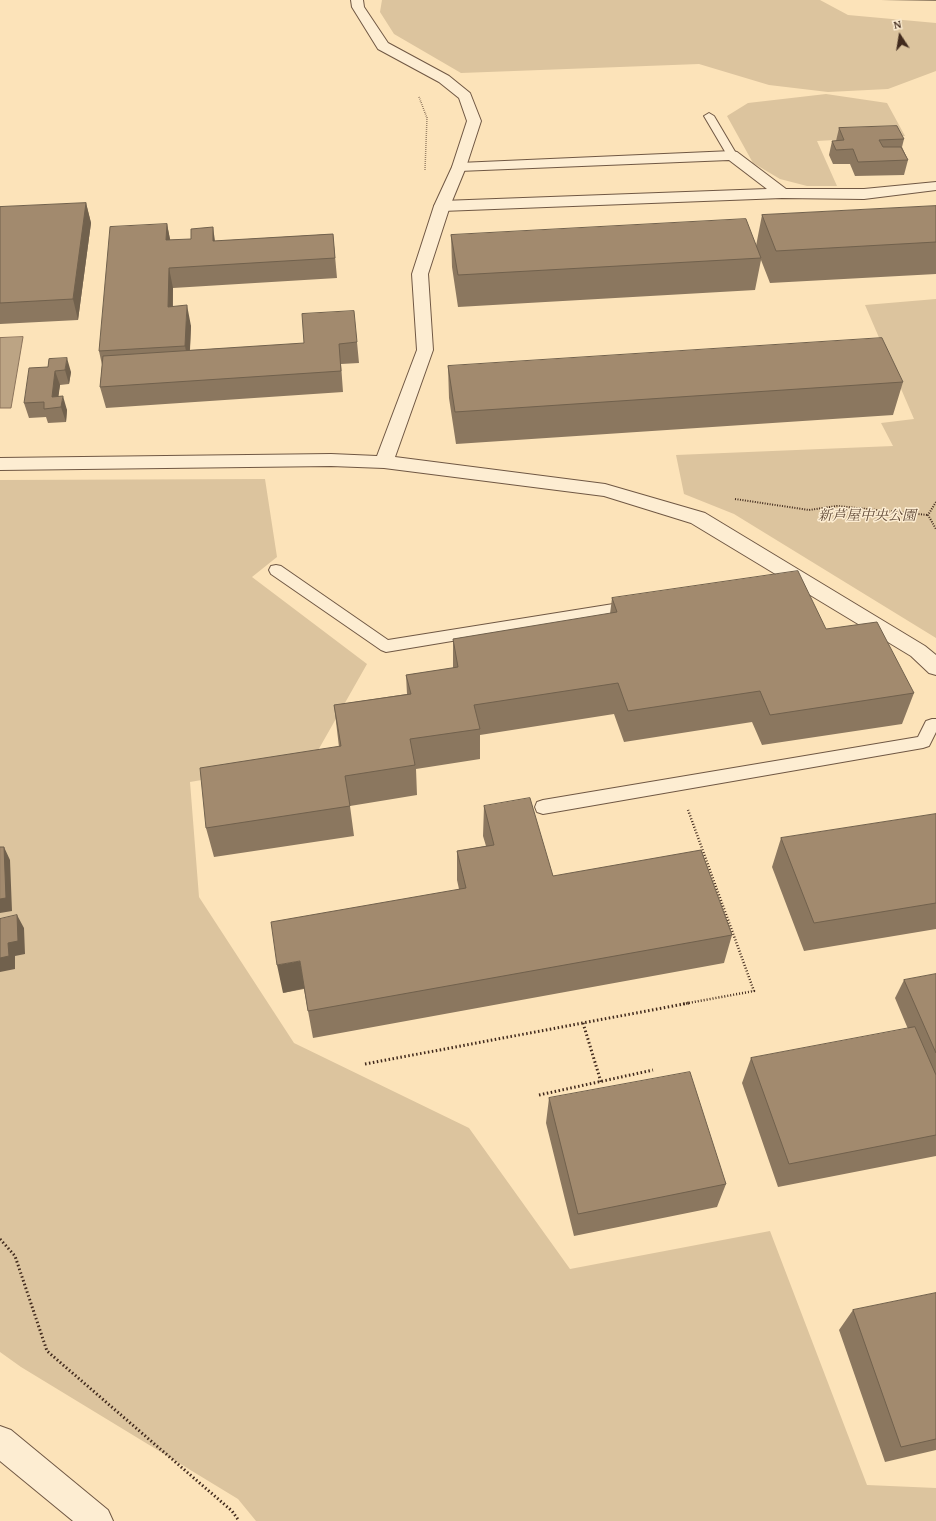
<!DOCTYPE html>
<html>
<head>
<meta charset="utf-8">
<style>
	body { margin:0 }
	#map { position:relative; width:936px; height:1521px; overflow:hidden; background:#fce3b9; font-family:"Gentium Book Plus",serif }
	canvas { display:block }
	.north { position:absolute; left:880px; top:16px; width:40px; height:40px; -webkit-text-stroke:3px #fdedd2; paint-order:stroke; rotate:348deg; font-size:11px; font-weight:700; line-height:16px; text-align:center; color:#412a1d }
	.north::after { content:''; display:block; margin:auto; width:14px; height:18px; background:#412a1d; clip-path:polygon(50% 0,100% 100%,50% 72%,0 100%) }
</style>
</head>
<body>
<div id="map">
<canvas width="936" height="1521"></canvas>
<div class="north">N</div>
</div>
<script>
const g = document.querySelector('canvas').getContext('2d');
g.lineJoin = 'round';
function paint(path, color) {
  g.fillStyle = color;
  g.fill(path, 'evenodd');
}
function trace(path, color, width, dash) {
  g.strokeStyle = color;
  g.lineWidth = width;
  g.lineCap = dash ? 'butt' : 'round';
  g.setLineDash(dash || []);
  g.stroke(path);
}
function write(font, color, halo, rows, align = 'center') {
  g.font = font + ' "Gentium Book Plus","Noto Serif JP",serif';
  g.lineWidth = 3;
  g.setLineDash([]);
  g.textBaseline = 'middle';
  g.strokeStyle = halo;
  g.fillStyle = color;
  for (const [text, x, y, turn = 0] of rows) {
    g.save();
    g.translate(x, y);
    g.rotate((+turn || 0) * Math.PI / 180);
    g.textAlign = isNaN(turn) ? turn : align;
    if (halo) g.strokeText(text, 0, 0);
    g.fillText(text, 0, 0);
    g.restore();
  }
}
paint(new Path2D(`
	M382,0h438l28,15 88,8v48l-48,18 -60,3 -59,-7 -70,-21 -238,9 -67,-39 -14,-22z
	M826,94l61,9 18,33 -88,5 20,45h-30l-27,-7 -27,-16 -26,-47 21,-13z
	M936,299v339l-202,-124 -50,-20 -8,-39 217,-9 -12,-23 33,-4 -49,-114z
	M265,479l12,78 -25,20 115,87 -55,97 -122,21 9,115 95,146 175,85 101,141 200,-38 97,254 69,3v33h-680l-18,-22 -217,-132 -21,-15v-872z`), '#dcc49e');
const water = new Path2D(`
	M23,337l-12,71h-11v-70z`);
paint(water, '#bca484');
trace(water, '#8b735b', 1);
const service = new Path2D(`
	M709,113l5,3 23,39 -1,2h-8l-1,-2 -23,-39z
	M276,565l5,1 107,74 244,-39 5,1 2,4 -2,4 -5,1 -246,41 -5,-2 -110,-76 -2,-4 2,-4z
	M932,719h4v13l-7,14 -6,2 -380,66 -6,-2 -2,-5 2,-5 6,-2 375,-63 8,-16z`);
const minor = new Path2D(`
	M732,151l5,1 49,37h78l72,-7v8l-72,9 -82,-1 -340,13 -5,-2 -3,-3 3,-3 5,-2 325,-12 -38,-29 -270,11 -5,-1 -2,-3 2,-3 5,-1z
	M0,1426l11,4 97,80 5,11h-40l-73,-60z`);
const tertiary = new Path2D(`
	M351,0h12l1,7 24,36 61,33 21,17 11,28 -15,46 -16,39 -22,68 5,76 -38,107 210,27 100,29 220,133 11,9v20l-7,-2 -18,-17 -220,-133 -87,-27 -220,-28 -53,-2 -331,4v-12l331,-4 46,2 40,-106 -5,-76 22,-68 18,-39 15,-46 -8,-23 -20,-16 -61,-33 -26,-42z`);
trace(service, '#705844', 2);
trace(minor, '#705844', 2);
trace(tertiary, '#705844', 2);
trace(new Path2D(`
	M419,97l8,21 -2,52`), '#412a1d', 1.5, [0.5, 1.5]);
trace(new Path2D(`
	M735,499l74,11 28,-4 91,9
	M936,502l-8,13 8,14`), '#412a1d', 2, [1, 1.5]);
trace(new Path2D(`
	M683,1004l71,-13 -66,-181`), '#412a1d', 2.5, [1, 2]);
trace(new Path2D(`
	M583,1023l18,59
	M365,1064l324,-61
	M539,1095l114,-25
	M0,1239l15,17 32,95 185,160 7,10`), '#412a1d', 3, [1.5, 2.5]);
paint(service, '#fdedd2');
paint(minor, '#fdedd2');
paint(tertiary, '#fdedd2');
paint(new Path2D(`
	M881,0h55v1z
	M839,128l65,11 -2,8 6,13 -4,15 -49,1 -5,-12h-17l-4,-9 3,-14h4z
	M86,203l5,20 -13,97 -78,4v-117z
	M936,206v68l-166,9 -9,-23 -6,30 -297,17 -6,-40 -1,-32 305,11 6,-31z
	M167,224l3,16 45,1 118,-7 4,44 -164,10v18l18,20 -1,24 167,-8 2,21 -18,1 2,28 -237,16 -6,-21 2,-22 -3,-14z
	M49,359l22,13 -2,12 -9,1 -2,11 9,14 -1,12 -18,1 -2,-6 -17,1 -5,-15 24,-36z
	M448,366l455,16 -10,33 -437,29 -7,-46z
	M612,598l214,31 88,64 -12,31 -140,21 -10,-23 -128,20 -10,-28 -134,21v24l-64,10 1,26 -67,11 4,30 -140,21 -8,-29 133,-81 -5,-42 73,-11 -1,-19 47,-7v-29l157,-25z
	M484,806l69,70 179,59 -8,28 -411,75 -9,-49 -21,4 176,-104 -2,-9v-29l29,-5 -3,-10z
	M936,814v115l-132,22 -32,-84 9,-29z
	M936,974v182l-158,31 -36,-104 9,-25 157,-29 -13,-31 9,-18z
	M549,1098l177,86 -9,23 -143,29 -28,-113z
	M936,1293v157l-51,12 -46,-132 14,-20z`), '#8b775f');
paint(new Path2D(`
	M86,203l5,20 -13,97 -5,-21z
	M167,224l4,20 -5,-4z
	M213,227l3,21 -3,-7z
	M169,268l4,20 -1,39 -4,-20z
	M187,305l4,21 -2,40 -4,-20z
	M67,358l4,14 -2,12 -4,-14z
	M55,371l5,14 -3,23 -5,-11z
	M63,396l4,14 -1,12 -5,-15z
	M4,847l6,13 2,51 -12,2v-14z
	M17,915l7,13 1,26 -10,2v13l-15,3v-14z
	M300,961l5,27 -22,5 -6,-28z`), '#71614d');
const building = new Path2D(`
	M897,126l7,13 -25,1 4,7h18l7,13 -50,2 -5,-13 -17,1 -4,-9 12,-1 -5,-12z
	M86,203l-13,96 -73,4v-96z
	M936,206v36l-160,9 -14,-36z
	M746,219l15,39 -303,17 -7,-40z
	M167,224l-1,16 25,-1v-10l22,-2v14l120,-7 2,24 -166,10 -1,39 19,-2 -2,41 -86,5 11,-124z
	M354,311l3,31 -18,2 2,27 -241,16 3,-31 201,-13 -2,-29z
	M882,338l21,44 -448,30 -7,-46z
	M67,358l-2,12 -10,1 -3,26 11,-1 -2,11 -17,2v-7l-20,1 5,-35 19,-1 1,-8z
	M798,571l28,58 51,-7 37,71 -144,22 -10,-24 -132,20 -10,-28 -144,22 6,24 -70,10 5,26 -70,11 5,30 -144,22 -6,-60 141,-22 -7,-41 77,-11 -5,-19 52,-8 -5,-28 164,-27 -5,-14z
	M530,798l23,78 148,-26 31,85 -424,76 -8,-50 -23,4 -6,-43 195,-34 -9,-37 37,-6 -10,-39z
	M936,814v89l-122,20 -33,-85z
	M0,847h4l2,51 -6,1z
	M17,915l1,26 -10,2 1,13 -9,2v-39z
	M936,974v79l-32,-73z
	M915,1027l21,48v60l-147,29 -38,-106z
	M690,1072l36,112 -148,30 -29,-116z
	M936,1293v146l-35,8 -48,-137z`);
paint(building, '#a28a6e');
trace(building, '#71614d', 1);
write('italic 14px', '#604937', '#fdedd2', [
	["新芦屋中央公園",867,516]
]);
</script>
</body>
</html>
